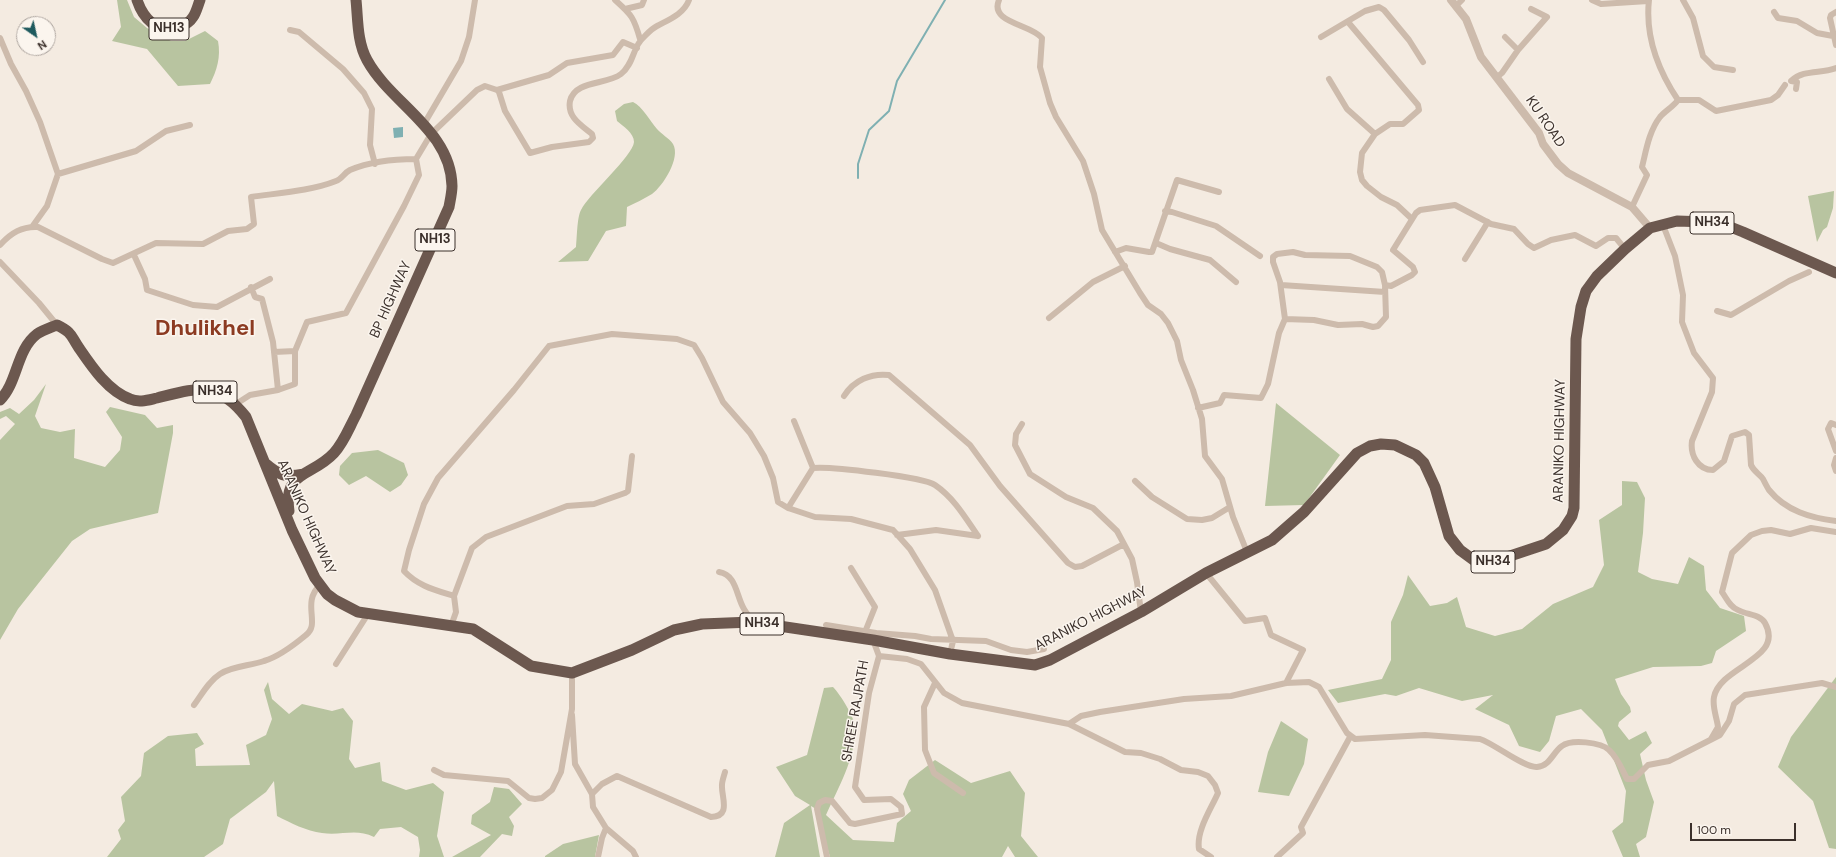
<!DOCTYPE html>
<html>
<head>
<meta charset="utf-8">
<style>
	body { margin:0 }
	#map { position:relative; width:1836px; height:857px; overflow:hidden; background:#f4ebe1; font-family:"DM Sans",sans-serif }
	canvas { display:block }
	.north { position:absolute; left:16px; top:16px; width:40px; height:40px; box-sizing:border-box; background:#fbf5ee; border:1px solid #aea6a0; border-radius:50%; rotate:146deg; font-size:11px; font-weight:700; line-height:16px; text-align:center; color:#3b302b }
	.north::after { content:''; display:block; margin:auto; width:14px; height:18px; background:#1f5a5e; clip-path:polygon(50% 0,100% 100%,50% 72%,0 100%) }
	.scale { position:absolute; left:1690px; top:823px; width:106px; height:18px; box-sizing:border-box; border:2px solid #3b302b; border-top:0; padding-left:5px; font-size:12px; line-height:14px; white-space:nowrap; color:#3b302b; -webkit-text-stroke:3px #fbf5ee; paint-order:stroke }
</style>
</head>
<body>
<div id="map">
<canvas width="1836" height="857"></canvas>
<div class="north">N</div>
<div class="scale">100 m</div>
</div>
<script>
const g = document.querySelector('canvas').getContext('2d');
g.lineJoin = 'round';
function paint(path, color) {
  g.fillStyle = color;
  g.fill(path, 'evenodd');
}
function trace(path, color, width, dash) {
  g.strokeStyle = color;
  g.lineWidth = width;
  g.lineCap = dash ? 'butt' : 'round';
  g.setLineDash(dash || []);
  g.stroke(path);
}
function write(font, color, halo, rows, align = 'center') {
  g.font = font + ' "DM Sans",sans-serif';
  g.lineWidth = 3;
  g.setLineDash([]);
  g.textBaseline = 'middle';
  g.strokeStyle = halo;
  g.fillStyle = color;
  for (const [text, x, y, turn = 0] of rows) {
    g.save();
    g.translate(x, y);
    g.rotate((+turn || 0) * Math.PI / 180);
    g.textAlign = isNaN(turn) ? turn : align;
    if (halo) g.strokeText(text, 0, 0);
    g.fillText(text, 0, 0);
    g.restore();
  }
}
paint(new Path2D(`
	M117,0h10l7,17 13,11 24,13h14l20,-10 13,10c3,16 -1,29 -8,43l-32,2 -31,-37 -35,-8 9,-14z
	M633,102c9,4 17,19 24,27 4,5 12,9 16,15 8,14 -10,42 -21,50 -8,5 -17,9 -25,13l-1,19 -20,5 -18,30 -30,1 18,-15c1,-9 1,-30 5,-37 8,-16 52,-54 53,-68 0,-9 -11,-16 -17,-21l-2,-10 9,-7z
	M1834,191l-1,17 -6,19 -4,3 -6,12 -9,-46z
	M46,384l-11,32 6,12 19,4 15,-3 -1,29 31,9 15,-17 2,-13 -16,-25 4,-5 35,8 12,13 16,-3v8l-15,80 -68,16 -18,12 -54,68 -18,31v-200l15,-16 -9,-8 -6,3v-7l10,-4 9,6 15,-14z
	M1276,403l64,52 -36,50 -39,1z
	M378,450l26,13 4,12 -7,10 -11,7 -24,-16 -17,9 -10,-10 1,-9 12,-13z
	M1622,481l15,1 8,16 -2,35 -5,39 14,7 26,5 11,-27 15,9 2,24 14,18 24,8 2,15 -30,20 -4,12 -11,3 -48,1 -38,12 6,15 9,13 1,5 -12,10 -1,4 11,14 17,-9 6,12 -12,11 6,26 8,22 -8,35 -10,7 4,13h-17l-11,-26 11,-9 3,-31 -24,-61 -21,-21 -25,7 -7,25 -9,11 -21,-6 -10,-21 -34,-16 18,-14 -31,6 -43,-13 -23,8 -11,-2 -47,9 -10,-13 54,-11 9,-19v-38l12,-27 5,-20 22,31 17,-3 10,-6 9,30 29,9 27,-7 31,-25 40,-17 11,-22 -5,-45 23,-15z
	M1836,677v172l-7,-1 -16,-47 -35,-34 13,-30z
	M268,682l4,17 17,15 13,-10 30,7 11,-3 10,13 -4,38 6,9 25,-6 2,19 24,9 27,-7 11,9 -7,44 7,21h-25l1,-7 -2,-13 -17,-10 -21,2 -6,8c-18,-9 -33,-1 -52,-4 -16,-2 -31,-10 -45,-17l-3,-35 -8,11 -36,27 -7,25 -19,13h-97l14,-18 -3,-9 7,-9 -4,-24 20,-21 3,-23 24,-17 29,-3 7,11 -9,5 1,17 54,-1 -4,-20 20,-10 6,-16 -8,-29z
	M833,687c7,7 22,31 22,40 1,31 -17,61 -29,88l27,25 41,2 3,-19 14,-12 -8,-17 6,-14 26,-20 36,23 39,-12 15,22 -4,43 17,21h-23l-7,-11 -6,11h-172l-14,-48 -5,-3 9,51h-45l9,-34 26,-18 -15,-9 -19,-29 31,-12 17,-67z
	M1281,721l27,18 -4,25 -15,32 -31,-4 10,-40z
	M494,787l15,2 13,15 -13,13 5,9 -2,10 -10,-2 -22,23h-28l39,-22 -20,-11 1,-9 18,-13z
	M599,835l-4,22h-50v-1l18,-12z`), '#b8c4a0');
paint(new Path2D(`
	M403,127v10l-9,1 -1,-10z`), '#7fb0b2');
trace(new Path2D(`
	M858,178v-14l11,-34 20,-19 8,-30 48,-81`), '#7fb0b2', 2);
trace(new Path2D(`
	M615,0c17,15 19,18 25,39
	M999,0c-10,23 32,24 43,38l-2,29 10,36 6,14 27,44 11,33 8,36 38,63 8,12 13,9 7,9 9,18 4,19 12,30 9,29 3,37 17,23 11,38 14,35
	M1592,0l9,4 47,-3
	M1683,0l10,18 10,38 11,11 19,3
	M1456,6l6,-6
	M625,9l17,-4 2,-5
	M1774,12l4,6 19,3 20,12 16,3
	M1836,12l-5,3 -1,3 6,27
	M1348,22l70,83 1,5 -16,14h-13l-15,10
	M290,30l9,2 44,37 21,24 8,16 -2,36 5,19
	M1321,37l44,-26 14,-4 5,3 25,30 14,22
	M1505,37l13,13
	M0,38l11,26 15,27 14,31 18,52 -11,32 -15,21
	M1497,77l5,-4 16,-23 29,-33 -16,-8
	M1329,79l18,30 28,25 -13,19 -2,19 2,8 5,6 14,11 16,8 15,14
	M1796,89l1,-7 -6,-1c13,-12 30,-7 45,-13
	M497,90l52,-15 18,-12 46,-8 10,-13 14,6
	M1678,100h21l17,11 55,-11 7,-5 7,-10
	M424,124l37,-63 8,-24 6,-37
	M58,174l78,-23 30,-20 24,-6
	M1632,207l15,-32 -5,-8c4,-16 7,-36 18,-50 5,-6 13,-10 18,-17 -20,-30 -33,-64 -29,-100
	M1165,211l7,1 44,14 44,30
	M1663,225l12,31 8,39 -1,27 12,31 19,25 -1,14 -20,49c-2,14 6,29 21,29l11,-9 8,-25 13,-4 4,3 2,30c3,7 9,9 12,14 2,4 4,8 6,11 17,21 42,28 67,31
	M1156,243l14,6 40,11 26,22
	M0,245c11,-12 22,-19 38,-18l64,32 11,4 43,-20 47,1 25,-13 19,-2 7,-5 -3,-27c27,-4 60,-6 85,-16 6,-2 8,-8 14,-11 19,-8 45,-11 66,-11
	M1115,252l11,-4 23,4h3l25,-72 42,12
	M134,255l11,24 2,11 46,15 24,2 53,-28
	M1465,259l23,-37
	M0,262l39,41 18,22
	M1281,285l104,7
	M251,287l4,10 7,2 11,43 5,48
	M1717,311l14,4 58,-34 20,-9
	M1049,318l44,-36 32,-16
	M1285,319l29,1 24,5 24,-1 11,3 5,-1 8,-9 -1,-32
	M274,352l21,-1
	M844,396c10,-16 27,-23 45,-21l81,70 30,41 68,77 7,4 7,-1 42,-22
	M236,404l14,-9 28,-5 17,-6v-33l12,-29 39,-9 58,-107 15,-31 -3,-16 15,-25 46,-44 8,-4 12,4 2,2 6,19 25,42 22,-6 37,-5 4,-4 -1,-4c-11,-9 -25,-17 -22,-33 5,-21 37,-16 51,-27 13,-10 12,-28 22,-36 4,-4 8,-9 14,-12 11,-6 27,-12 32,-26
	M1198,408l22,-5 4,-8 37,3 7,-14 11,-51 6,-14 -5,-37 -7,-20v-5l4,-3 16,-2 12,3 45,1 27,11 5,5 3,13 6,1 21,-11 3,-3 -2,-5 -20,-17 23,-37 4,-3 35,-5 36,19 23,5 14,15 6,4 17,-8 24,-5 21,11 12,-8h8l9,11
	M794,421l19,47 -25,40 27,9 36,2 42,11 17,19 25,41 18,51 -3,13
	M1022,424l-6,10 -1,11 15,29 36,23 27,11 24,23 15,28 5,23 4,30
	M1836,425l-5,-2 -3,6 8,22
	M1836,458l-2,7 2,6
	M813,468c16,-2 111,9 122,17 19,13 30,32 43,51
	M1135,481l17,16 35,22 15,1 10,-2 18,-11
	M897,535l39,-5 42,6
	M851,568l24,39 -10,25
	M719,572c18,3 17,24 25,37 3,5 6,8 8,13
	M1206,573l39,48 20,-3 6,17 32,15 -17,33
	M454,596c-19,-6 -36,-10 -50,-25l5,-21 15,-46 14,-26 76,-88 35,-44 63,-12 65,5 17,6 8,13 21,44 27,31 14,23 9,22 5,24 10,6
	M826,625l50,8
	M451,626l5,-14 -2,-16 18,-48 14,-11 81,-31 27,-2 31,-11 3,-2 4,-35
	M879,656l28,3 14,5 23,29 18,10 107,21 56,28 16,1 19,6 21,11 17,2 10,4 7,9 3,8c-7,16 -22,38 -19,56l12,8
	M336,664l32,-50
	M935,683l-11,24 1,43 9,23 29,20
	M194,705c8,-11 15,-24 26,-31 12,-8 30,-8 44,-13 14,-4 30,-16 42,-26 15,-11 -5,-32 14,-50
	M572,715l3,49 17,30
	M1069,724l12,-8 19,-4 84,-13 47,-3 55,-13 23,-1 10,5 28,46 8,6 70,-4 55,4c15,5 44,29 57,28 13,-1 16,-15 25,-21 9,-7 39,-4 47,4 8,7 13,19 18,29h7l14,-14 21,-4 51,-26 9,-14 5,-17 11,-9 77,-12 14,4
	M1711,739l7,-12c-1,-9 -6,-20 -4,-30 6,-31 71,-38 51,-74 -5,-9 -18,-8 -27,-13 -8,-3 -11,-11 -16,-18l10,-39 19,-18 11,-4 9,-1 19,4 21,-6 25,4
	M434,770l10,5 64,6 21,17 6,1 7,-1 10,-8 9,-18 11,-63v-36
	M598,857l4,-19 4,-10
	M636,857l-3,-6 -27,-23 -13,-21 -1,-13 10,-10 15,-8 94,41c21,-1 10,-20 11,-32 0,-4 2,-9 3,-13
	M827,857l-10,-48 2,-6 6,-3 7,1 18,22 5,1 47,-10 -1,-7 -10,-8 -27,1 -9,-13 14,-94 10,-37 -6,-16 3,-7 39,3 16,3 55,2 25,9 16,2 17,-3
	M1277,857l26,-24 -2,-6 49,-90`), '#cdbbac', 6);
trace(new Path2D(`
	M1451,0l15,19 15,38 58,76 4,11 15,20 10,9 64,34 18,21`), '#cdbbac', 8);
trace(new Path2D(`
	M137,0c6,18 20,34 41,28 5,-2 12,-6 15,-11 3,-4 5,-12 7,-17
	M0,400c18,-18 16,-50 37,-66 6,-4 13,-6 20,-9 16,8 13,10 22,23 13,19 29,43 51,51 9,4 18,1 27,-1 40,-10 60,-18 89,19l46,113 23,48 12,16 8,6 23,12 115,17 58,37 41,7 60,-23 42,-20 28,-6 50,-2 121,18 77,14 85,11 15,-5 91,-48 65,-39 66,-33 32,-28 53,-59 13,-7 11,-2 14,1 21,10 8,8 11,24 14,49 11,14 15,11 17,1 54,-18 17,-14 9,-14 2,-8 2,-169 5,-32 5,-16 11,-15 28,-27 25,-21 27,-7 30,1 21,4 15,6 93,41
	M266,464c13,11 19,14 37,10
	M289,511c-6,-41 23,-34 45,-58 10,-11 15,-25 22,-38l93,-208c1,-6 3,-14 3,-21 -1,-56 -61,-82 -85,-126 -10,-18 -9,-41 -11,-60`), '#6c584f', 11);
for (const [x, y, w] of [
	[169,29,40],
	[1712,223,44],
	[435,240,40],
	[215,392,44],
	[1493,562,44],
	[762,624,44]
]) {
  const box = new Path2D();
  box.roundRect(x - w / 2, y - 11, w, 22, 3);
  g.fillStyle = '#fbf5ee';
  g.fill(box);
  trace(box, '#3b302b', 1);
}
write('bold 13px', '#3b302b', null, [
	["NH13",169,29],
	["NH34",1712,223],
	["NH13",435,240],
	["NH34",215,392],
	["NH34",1493,562],
	["NH34",762,624]
]);
write('14px', '#3b302b', '#fbf5ee', [
	["KU ROAD",1545,122,56],
	["BP HIGHWAY",391,300,-66],
	["ARANIKO HIGHWAY",1560,441,-89],
	["ARANIKO HIGHWAY",306,517,66],
	["ARANIKO HIGHWAY",1091,619,-27],
	["SHREE RAJPATH",856,711,-80]
]);
write('bold 22px', '#8c3b22', '#fbf5ee', [
	["Dhulikhel",205,329]
]);
</script>
</body>
</html>
